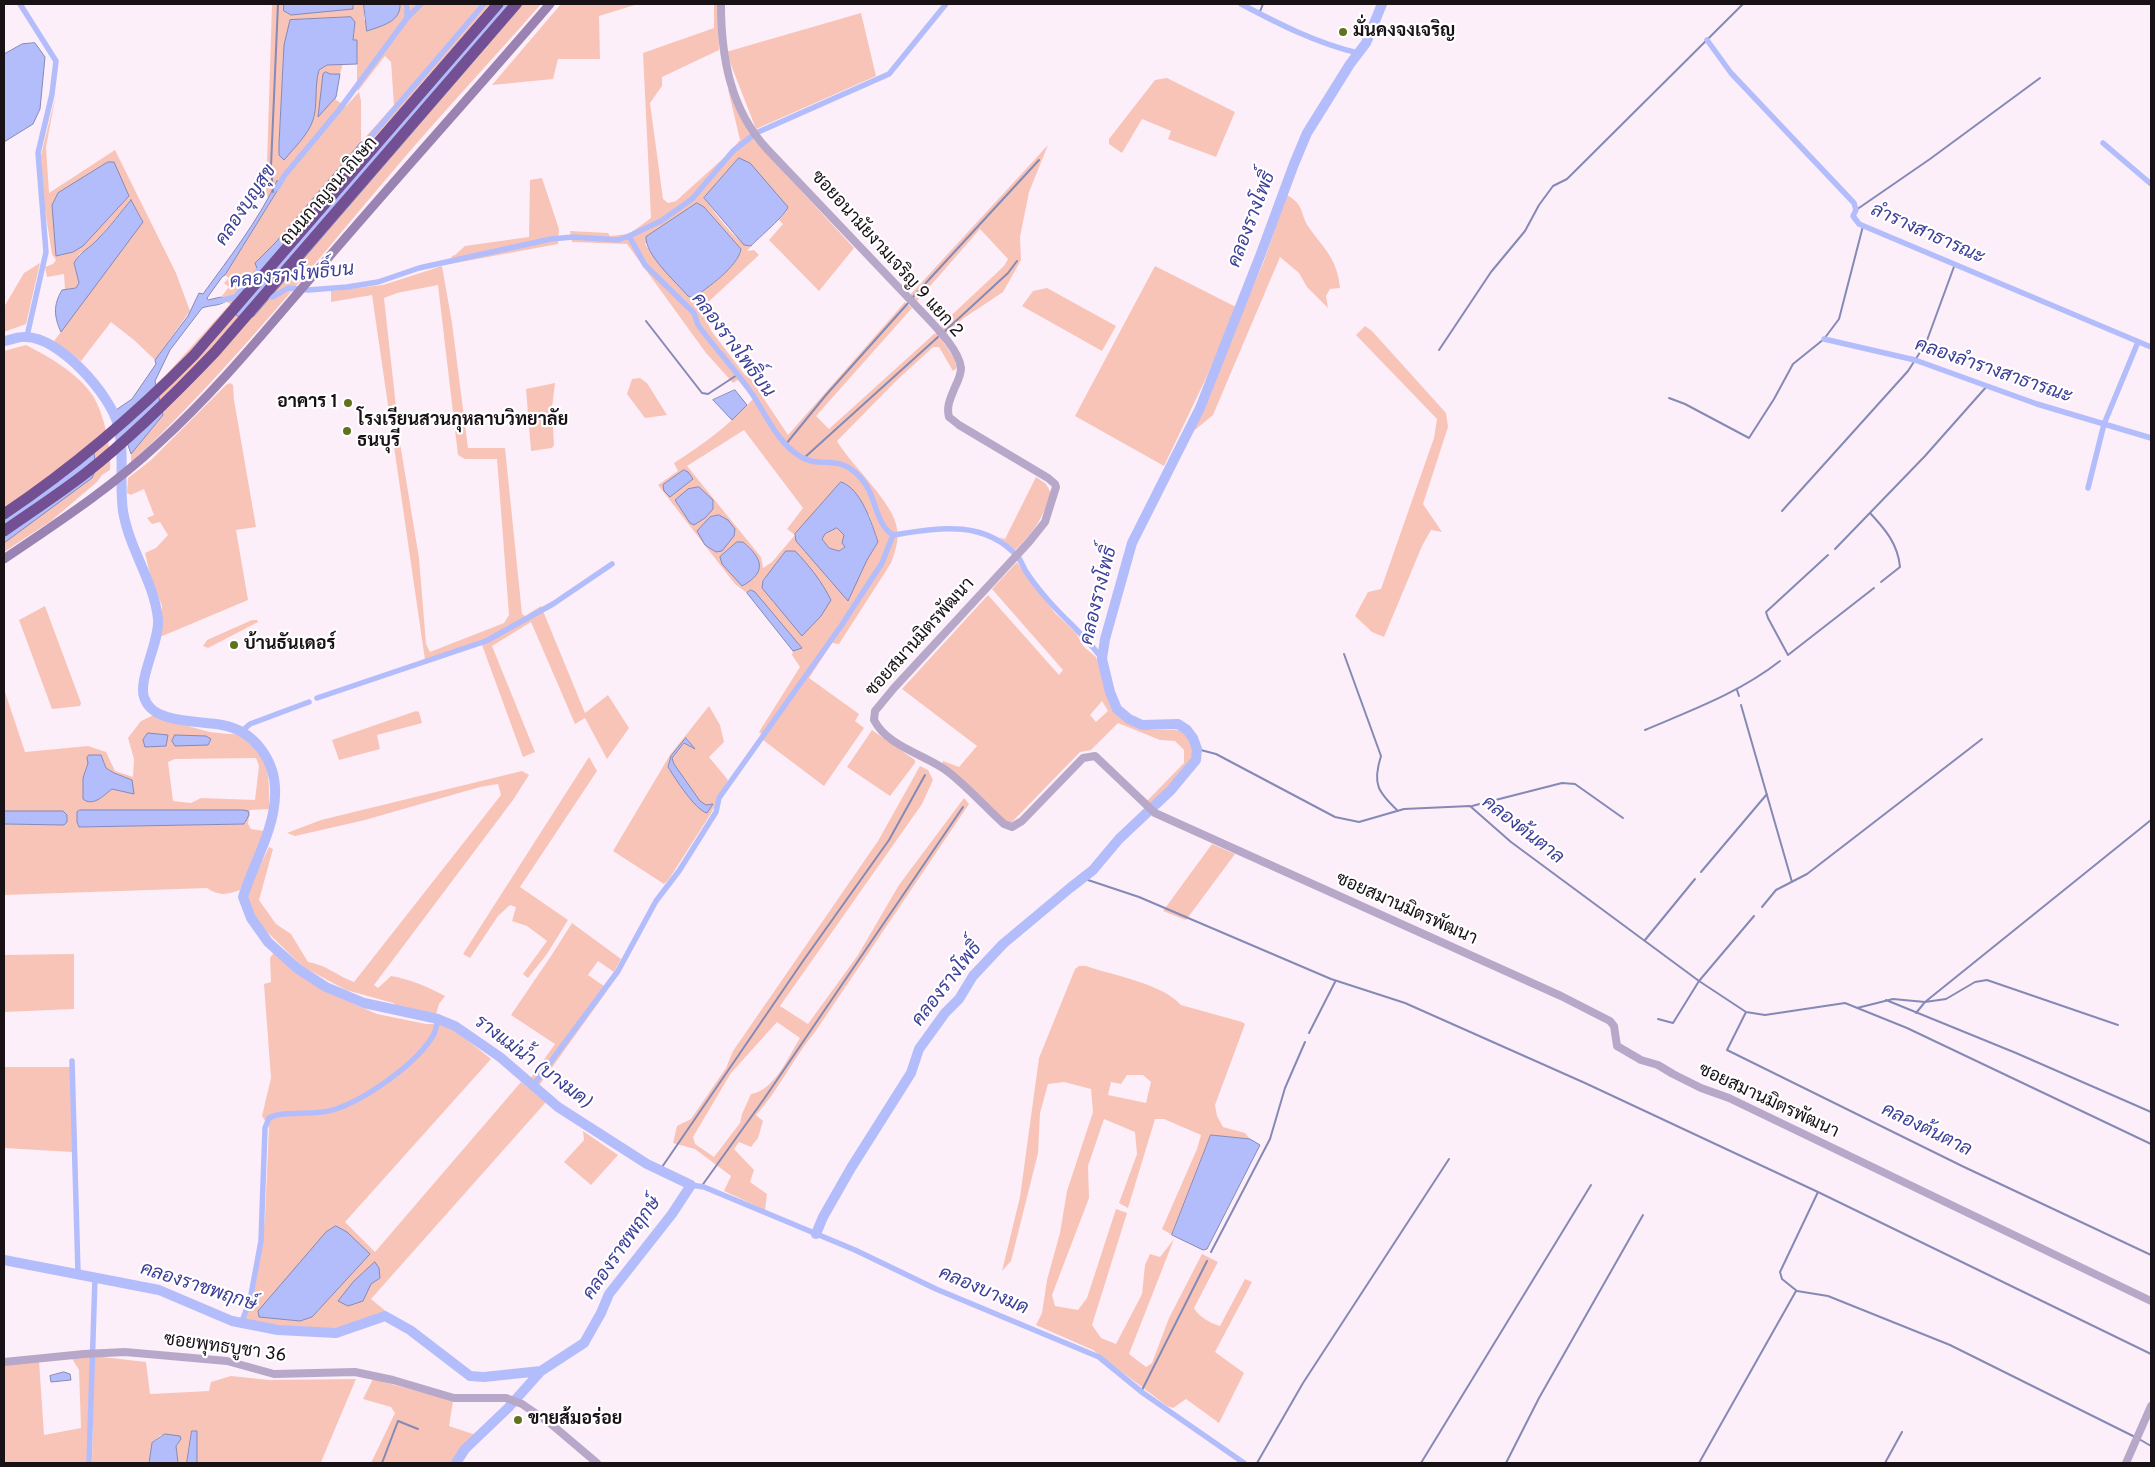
<!DOCTYPE html>
<html>
<head>
<meta charset="utf-8">
<style>
	body { margin:0 }
	#map { position:relative; width:2155px; height:1467px; overflow:hidden; background:#fdeff9; font-family:Overpass,sans-serif }
	canvas { display:block }
	.frame { position:absolute; inset:0; border:5px solid #181116; pointer-events:none }
</style>
</head>
<body>
<div id="map">
<canvas width="2155" height="1467"></canvas>
<div class="frame"></div>
</div>
<script>
const g = document.querySelector('canvas').getContext('2d');
g.lineJoin = 'round';
function paint(path, color) {
  g.fillStyle = color;
  g.fill(path, 'evenodd');
}
function trace(path, color, width, dash) {
  g.strokeStyle = color;
  g.lineWidth = width;
  g.lineCap = dash ? 'butt' : 'round';
  g.setLineDash(dash || []);
  g.stroke(path);
}
function write(font, color, halo, rows, align = 'center') {
  g.font = font + ' Overpass,Sarabun,sans-serif';
  g.lineWidth = 4.5;
  g.setLineDash([]);
  g.textBaseline = 'middle';
  g.strokeStyle = halo;
  g.fillStyle = color;
  for (const [text, x, y, turn = 0] of rows) {
    g.save();
    g.translate(x, y);
    g.rotate((+turn || 0) * Math.PI / 180);
    g.textAlign = isNaN(turn) ? turn : align;
    if (halo) g.strokeText(text, 0, 0);
    g.fillText(text, 0, 0);
    g.restore();
  }
}
paint(new Path2D(`
	M272,4h12v6l69,-1v-5h11v16l36,-12v-4h8l1,3 3,-3h129c-49,56 -100,110 -148,167 -84,99 -167,203 -262,292v-9l32,-39 -8,-28 75,-83 -9,-7 8,-10 -5,-4 5,-5 -4,-3 57,-92 -5,-2 -8,17 -3,-3zM355,22l-2,18h4v45l1,6 27,-35 6,6 3,43 -33,37v-41l-2,-9 -13,14 -10,-6v-3l-7,8 1,-31h10l3,-10 -16,1 -8,5 -4,12 -1,37 -35,25 5,-99z
	M561,4h77l-39,12 1,43h-42l-5,20 -61,6z
	M714,4h4l1,46 -57,27v9l-12,17 13,96 5,4 8,-2 52,-47 12,-14 -12,-51h2l17,40 8,12 99,107 -35,43 -50,-51 14,-16 -4,-4 8,-9 -81,-15 -2,2 3,4c9,12 30,42 44,44l-4,5 7,-1 5,5 -54,50v13l7,14 33,43 5,3 38,57 117,-133 7,6 -96,108 13,13 105,-95 3,-1 17,25 3,10 -4,3 -14,-24h-6l-37,34 -59,60c13,23 58,63 60,88 2,12 -2,23 -6,34l-52,81 -7,-1 -23,35 50,36 -4,7 9,7 -40,58 -61,-46 2,-3 -6,-5 41,-65 -8,-12 1,-4 9,-3 -51,-58 -4,3 -12,-9 -77,-99 20,-14 -4,-8c28,-18 57,-39 79,-64l-15,-19 -5,3 -27,-30 -79,-109 -55,-2 -2,-11 38,2 2,3 19,-2 22,-16 -8,-165 71,-25zM697,204l7,3 37,42c-3,18 -34,39 -48,49l-5,-2 -33,-38 -10,-14zM744,430l59,78 -16,21 8,6 -23,27 -9,6 -2,-11 -74,-91zM869,514l9,28 -11,18 -71,-19zM770,573l4,31 -11,-23z
	M861,13l15,63 -120,53 -30,-77z
	M1167,78l68,34 -19,45 -48,-18 3,-8 -29,-12 -20,34 -13,-9v-5l46,-59z
	M56,94l-10,53 3,46 66,-43 61,123 14,38 -35,49 -21,-20 -23,-18 -30,39 -27,-20 89,-120 -12,-21 -32,38 -12,12 -7,3 -6,10 5,20 -3,5 -11,2 -1,-16 -17,3 -2,-10 8,-3 3,-4 -4,-6 -9,-57 -2,-42zM108,162l21,34 -9,9z
	M1048,145l-19,47 -9,45 1,23 -18,32 -39,26 -19,16 -4,-9 63,-59 4,-7 -28,-30 -63,72 -7,-6z
	M542,178l17,51 -1,15 -108,20 2,-8 3,-1 10,-9 64,-9 1,-57z
	M1287,195c19,11 12,19 23,34 16,22 27,30 30,59l-10,1 -4,7 2,12 -21,-21 -8,-14 -19,-16 -67,158 -23,19 74,-173z
	M40,263l-14,61 -22,8v-25l20,-34z
	M442,266l10,57 16,125h37l17,166 3,2 16,-10 44,107 23,-18 21,33 -22,31 -22,-41 -10,6 -44,-102 -39,24 43,106 -12,5 -41,-112 -57,15 -53,-365 -41,7v-11l52,-6zM438,285l20,170 7,4h32l12,156 -5,8 -74,29 -4,-8 -7,-86 -19,-115 -16,-145 13,-5z
	M1155,266l79,40h3l-30,70 -43,90 -89,-50z
	M1047,288l69,38 -14,25 -80,-45 11,-15z
	M1365,326l7,5 74,82 2,14 -25,77 19,28 -11,-2 -9,16 -38,91 -12,-5 -17,-16 13,-24 13,-3 53,-151 3,-19 -81,-84z
	M26,345c23,12 52,28 67,51 11,18 19,54 17,74l-8,5 -5,7 -46,39 -47,31v-201z
	M640,378l7,5 20,32 -22,3 -18,-24 5,-15z
	M230,383l3,2 1,15 22,127 -20,3 12,70 -88,37 2,-31 -12,-32 -5,-21 11,-5 12,-13 -8,-13 -8,2 -5,-6 7,-3 -10,-26 -13,6 -4,-2 1,-15 23,-18 75,-75z
	M555,383l-3,25 2,37 -2,3 -21,3 -5,-62z
	M1036,477l10,7 5,9c-7,23 -18,41 -36,57l-16,-13 6,2z
	M837,528l7,7 1,12 -6,4 -10,-3 -7,-9 3,-5z
	M1017,562l38,51 21,20 8,14 12,10 15,45 6,11 11,9 23,8h25l10,2c4,7 9,16 8,23 -3,16 -31,38 -42,49l-5,-3 37,-38v-13l-9,-9 -15,-1 -42,-17 -27,27 -11,2 -71,73 -67,-60 1,-4 16,6 18,-21 -75,-57 86,-94 71,80 4,-5 -71,-81zM1102,701l6,10 -12,11 -6,-7z
	M45,606l36,97 -1,3 -28,3 -33,-89z
	M252,620h5l1,2 -50,26 -5,-2 4,-6z
	M4,689l21,63 63,-6 18,6 9,19 18,6 1,-18 -6,-21 13,-17 13,-6c17,5 35,12 52,16 11,3 23,2 35,4 29,7 29,51 28,74l-19,1 -2,14 3,5 13,2 -24,59c-13,5 -21,6 -33,-2l-203,7v-71l60,1 -1,-14h-59zM256,758l3,8 -4,34 -54,-2 -10,5 -18,-2 -5,-39 7,-3zM104,762l2,6 8,5 18,7 -20,9 -19,13c-6,-14 -13,-25 -5,-39zM80,810l167,12 -3,2 -165,3 -2,-5v-10z
	M709,706l11,19 4,17 -15,15 19,23 -18,35 -41,64 -5,5 -51,-33 57,-96zM687,738l7,11 -9,-6 -13,15 2,6 26,38 5,3 -18,-11 -19,-27 3,-11z
	M416,711l3,1 3,11 -45,12 3,14 -41,11 -7,-20z
	M872,730l43,30v3l-25,33 -43,-29z
	M589,757l8,14 -77,116 48,33 -21,34 -19,24 -5,-4 24,-33 -20,-15 -15,-5 4,-14 -6,-2 -12,11 -28,42 -7,-4z
	M920,766l8,4 5,10 -11,24 -142,202 28,18 50,-69 41,-70 65,-87 5,6 -154,228c-22,26 -36,58 -59,83l7,6 -5,17 -7,9 -12,-5 -5,7 20,21 -4,12 17,12 -2,16 -41,-19 7,-15 -36,-27 -22,-6 4,-17 14,-7 35,-51 7,-17 145,-210zM777,1022l23,16c-12,19 -25,52 -49,56l-9,20 -2,9 -26,34 -19,-13 -2,-7 38,-64z
	M522,771l7,4 -16,25 -139,185 4,3 13,-12c19,3 37,11 54,20l-6,8 -3,10 -38,-7 -5,-4 -47,-13 -43,-23 -43,-42 -13,-24 2,-12 20,-42 4,2 -14,51 17,24 15,10 17,28c19,3 29,14 46,20l147,-187 -3,-11 -18,3 -115,33 -70,16 -8,-3 34,-13z
	M1212,844l23,10 -49,66 -23,-9z
	M572,923l49,36 -7,13 -16,-11 -10,14 16,11 3,5 -69,96 -8,-8 25,-35 -44,-29 42,-62z
	M275,951l6,8 43,32 53,23 49,10h14l17,8 34,27 -146,163 30,30 146,-170 25,20 -175,197 22,18 -8,3 -57,9h-22l-62,-7 11,-36 5,-27 5,-42 4,-90 -7,-11 9,-38 -7,-94 7,-2 -1,-24zM369,1254l-57,63 -13,4 -24,-3zM370,1269l10,9 -9,6 -18,-2z
	M74,954v55l-70,3v-57z
	M1079,966h7c26,9 77,18 95,39l61,17 3,2 -30,81 2,11 6,11 22,6 5,6 -39,-4 -39,100 -10,-6 35,-80 4,-14 -37,-16h-9l-27,89 -9,-5 18,-49 -2,-22 -31,-13 -16,47 1,32 -37,97 3,11 23,4 9,-12 29,-89 11,4 -35,112 9,13 15,6 26,-50 3,-29 5,-11 10,3 14,-18 -45,115 17,13 6,-4 17,-45 33,-64 16,8 -24,46c5,9 16,15 26,18l25,-47 7,3 -37,70 29,21 -25,50 -33,-24 -13,9 -6,-2 -74,-56 -57,-25 6,-12 5,-33 13,-47 7,-42 26,-79 -2,-23 -27,-7 -16,2 -8,29 -2,40 -27,108 -9,10 18,-74 19,-139 36,-89zM1127,1075h16l8,7 -5,21 -38,-8 3,-13 10,2z
	M4,1067h67l1,85 -68,-4z
	M583,1131l35,24 -27,30 -27,-23 20,-22z
	M91,1355l-4,108h-83v-98l35,-4 5,74 37,-7 -2,-58 -8,-13z
	M94,1356l52,6 4,32 59,-3 2,-9 20,-6 38,4 87,-1 -35,83 2,1h-126v-31l-5,-1 -5,32h-9l-2,-17 5,-7 -20,-4 -9,8 -3,20h-57z
	M373,1379l80,22 -4,25 27,9 -22,28h-83l24,-50 -4,-6 -28,-8z`), '#f8c4b8');
const water = new Path2D(`
	M284,4h69v5l-62,6 -7,-4z
	M364,4h36c1,18 -19,22 -33,27z
	M492,4h31l-269,312 -7,4 -11,-5 -5,-11 27,-33 -3,-8 21,-21 85,-100 9,2z
	M351,17l4,5 -2,18h4v24l-30,1 -8,5c-5,17 -1,36 -6,50 -5,15 -19,28 -29,40l-5,-5v-11l5,-99 6,-25z
	M35,43l10,14 -5,52 -7,15 -29,18v-88l18,-10z
	M326,72l4,2h10l-4,23 -18,20 5,-43z
	M739,158l11,5 38,44c-2,8 -30,31 -37,39l-7,-1 -40,-47z
	M108,162h6l15,34 -46,50 -10,6 -17,4 -4,-51 6,-12z
	M277,181l5,2 -57,92 -3,2 -15,21 1,2 13,-3 5,4c-6,5 -16,4 -24,7l-32,42 -15,31 8,34 -32,39 -15,-44 16,-11 24,-35 -1,-4 33,-44 11,-23 4,1c26,-36 55,-73 74,-113z
	M131,200l12,22 -82,110c-7,-15 -8,-27 1,-42l14,-2 3,-5 -5,-20c6,-11 16,-15 24,-24 12,-12 22,-26 33,-39z
	M697,203l7,4 37,42c-3,18 -34,39 -48,49l-5,-2c-12,-14 -43,-41 -42,-59z
	M735,390l12,15 -15,15 -19,-20z
	M94,453l2,16 -4,9 -88,65v-34z
	M684,470l4,2 5,7 -23,18 -6,-6 -1,-6z
	M841,482c20,6 31,42 37,60l-11,18 -19,41 -52,-60 -1,-7zM837,528l7,7 -2,8 3,4 -6,4 -10,-3 -7,-9 3,-5z
	M699,487l14,13v9l-8,9 -11,7 -4,-2 -15,-23 13,-11z
	M719,515l9,5 7,9 -1,7 -12,15 -6,1 -11,-7 -8,-14 13,-14z
	M737,542h6c19,16 25,30 -1,44l-20,-22 -2,-7z
	M786,551h9c14,14 27,31 36,49l-10,16 -19,20 -40,-48 1,-7z
	M751,590l4,2 47,56 -9,3 -46,-58z
	M148,733l20,2 -2,11 -21,1 -2,-7z
	M175,735l31,1 5,3 -3,6 -33,1 -3,-5z
	M686,738l9,11 -11,-6 -12,15 2,6 26,37 6,4 7,-1 -6,9c-12,-3 -32,-35 -39,-46l3,-11z
	M89,755h12l5,13 8,5 18,7 2,14 -22,-5c-9,7 -19,18 -29,10v-21l5,-15 -1,-5z
	M80,810h163l5,1 1,4 -5,9 -165,3 -2,-5v-10z
	M4,811h59l4,4v7l-3,3 -60,-1z
	M1211,1135l39,4 10,6 -53,104 -4,1 -31,-15z
	M336,1226l11,6 23,22 -58,63 -12,4 -41,-4 -1,-6 68,-79z
	M375,1262l4,6 1,10 -9,6 -8,17 -15,5 -10,-5 15,-19z
	M64,1372l6,2 1,6 -20,2 -1,-6z
	M192,1431h5v32h-10z
	M165,1434l15,2 1,3 -5,7 2,17h-29l3,-20z`);
paint(water, '#b3bdfb');
trace(water, '#8489b6', 1);
trace(new Path2D(`
	M1259,14l4,-10
	M273,192l-2,-26 7,-162
	M1856,210l74,-51 110,-81
	M912,298l127,-138
	M646,321l56,72 6,1 29,-19
	M945,331l63,-58 9,-12
	M1439,350l52,-78 34,-41 14,-26 14,-19 14,-7 176,-175
	M1669,398l16,6 64,34 25,-39 19,-35 31,-25 15,-20 24,-93
	M786,444l40,-49 83,-93
	M804,458l134,-121
	M1782,511l126,-140 18,-28 29,-79
	M1870,513c15,16 28,31 30,54l-19,15
	M1835,549l90,-93 62,-70
	M1828,555l-62,57 2,6 20,37 86,-67
	M1344,654l37,102c-9,28 -3,36 17,55
	M1737,690l2,6
	M1741,705l51,177
	M1645,730c47,-20 94,-37 135,-69
	M1197,749l19,5 119,63 24,5 45,-13 66,-3 41,36 188,139 47,31 -19,38 235,116 189,89
	M1472,806l90,-23 13,1 48,34
	M1701,872l66,-78
	M1082,878l57,19 192,82 74,24 180,80 233,109 333,162
	M1762,907l14,-17 31,-16 175,-135
	M1645,940l50,-61
	M1886,1000l130,53 135,59
	M1857,1008l36,-9 32,3 21,-3 29,-17 12,-2 131,45
	M1746,1012l19,3 80,-12 62,25 244,116
	M1916,1013l9,-11 226,-182
	M1658,1019l15,4 26,-42 55,-65
	M1309,1033l26,-51
	M660,1170l143,-209 86,-121 36,-65
	M701,1187l63,-88 199,-292
	M1818,1192l-38,80 2,7 15,12 31,5 122,49 185,92
	M1211,1252l59,-113 15,-51 20,-46
	M1141,1392l66,-131
	M2139,1439l12,7
	M382,1463l16,-42 20,8
	M1257,1463l46,-80 146,-224
	M1421,1463l170,-278
	M1506,1463l33,-65 104,-183
	M1699,1463l97,-172
	M1885,1463l17,-31`), '#8489b6', 2);
trace(new Path2D(`
	M20,4l36,57 -4,33 -14,59 8,99 -19,84
	M407,4v14
	M1241,4c38,20 75,39 117,49
	M1707,40l24,33 123,130 2,7 -3,6 6,8 292,123
	M2103,143l48,41
	M361,148l123,-144
	M277,188l7,-12 55,-66 68,-92 14,-14
	M629,236l32,-15 31,-22 41,-48 23,-18 133,-59 57,-70
	M237,295l25,-29
	M265,295l8,2 15,-9 20,2 39,-3 31,-5 41,-14 132,-29 22,-2 45,3 11,-4 16,29 49,48 4,12c16,22 34,41 50,63 17,23 27,53 53,69 21,12 36,-4 59,20 17,18 14,46 33,58 45,-7 91,-16 125,22 3,4 5,9 7,13 7,11 15,21 23,30 18,21 39,37 54,59
	M219,301l25,-6
	M1824,339l91,21 122,44 114,34
	M119,439l7,-14
	M2088,488l16,-64 34,-82
	M317,698l169,-57 67,-37 59,-40
	M241,732l9,-8 59,-22
	M72,1061l6,212
	M532,1087l86,-116 38,-70 23,-30 37,-59 3,-14 122,-172 41,-63 11,-28
	M691,1185l13,2 151,63 81,39 163,68 44,36 101,70
	M241,1324l9,-24 11,-59 4,-113 4,-10c15,-8 45,-2 64,-8 32,-10 85,-47 101,-76 2,-5 3,-10 4,-15
	M89,1463l6,-186`), '#b3bdfb', 5.5);
trace(new Path2D(`
	M4,341c7,-1 15,-5 22,-4 33,0 84,57 92,88 7,27 1,58 5,86 6,38 31,70 35,108 2,22 -20,60 -14,78 8,28 56,23 78,28 34,6 55,38 53,71 -1,35 -22,68 -32,101l8,21 17,24 30,27 28,18 38,16 74,16 17,7 45,31 58,50 89,57 44,21 -19,29 -63,80 -8,19 -17,30 -43,28 -33,37 -43,41 -9,14
	M816,1234l7,-17 28,-49 60,-95 8,-24 26,-36 14,-14 14,-23 30,-32 67,-56 23,-18 26,-31 52,-49 25,-30 1,-11 -4,-11 -6,-8 -9,-6 -36,1 -13,-6 -12,-10 -7,-17 -8,-33 3,-20 27,-96 68,-135 60,-152 34,-92 13,-31 43,-69 16,-21 16,-39
	M4,1260l155,30 73,31 46,9 58,3 49,-17 25,14 60,46 14,1 57,-6`), '#b3bdfb', 10);
trace(new Path2D(`
	M721,4c0,52 9,105 46,145l153,161c13,14 39,39 41,58 0,7 -3,13 -6,19 -4,10 -9,19 -6,30l10,8 89,53 7,6 1,3 -11,35 -16,20 -135,146 -19,23 -1,9c14,27 50,34 73,51 21,16 38,36 57,53l8,3 10,-6 61,-63 12,-2 60,57 406,183 49,25 4,5 3,20 24,14 17,5 15,9 28,14 28,10 422,203
	M4,1362l80,-8 41,-2 102,9 47,13 81,-2 38,8 61,18h52l16,6 29,20 46,39
	M2126,1463l25,-57`), '#b7a8c9', 8);
trace(new Path2D(`
	M4,559c53,-36 107,-71 154,-115 62,-56 115,-123 170,-186 73,-85 149,-169 222,-254`), '#9a83b3', 9);
trace(new Path2D(`
	M4,514c70,-47 130,-98 190,-159l304,-351
	M4,531c27,-19 55,-37 82,-58 46,-36 88,-78 129,-121l301,-348`), '#735094', 11);
for (const [x, y, r, color] of [
	[1343,32,5,"#60721f"],
	[348,403,5,"#60721f"],
	[347,431,5,"#60721f"],
	[234,645,5,"#60721f"],
	[518,1420,5,"#60721f"]
]) {
  const dot = new Path2D();
  dot.arc(x, y, r, 0, 2 * Math.PI);
  g.fillStyle = color;
  g.fill(dot);
  trace(dot, '#fff', 2);
}
write('bold 18px', '#181116', '#fff', [
	["มั่นคงจงเจริญ",1353,32],
	["อาคาร 1",338,403,"right"],
	["โรงเรียนสวนกุหลาบวิทยาลัย",357,421],
	["ธนบุรี",357,442],
	["บ้านธันเดอร์",244,645],
	["ขายส้มอร่อย",528,1420]
], 'left');
write('18px', '#181116', '#fff', [
	["ถนนกาญจนาภิเษก",330,192,-49],
	["ซอยอนามัยงามเจริญ 9 แยก 2",886,255,48],
	["ซอยสมานมิตรพัฒนา",921,638,-48],
	["ซอยสมานมิตรพัฒนา",1406,910,24],
	["ซอยสมานมิตรพัฒนา",1768,1102,25],
	["ซอยพุทธบูชา 36",225,1349,8]
]);
write('italic 19px', '#3d3f97', '#fff', [
	["คลองบุญสุข",247,206,-56],
	["คลองรางโพธิ์",1253,220,-69],
	["ลำรางสาธารณะ",1927,235,24],
	["คลองรางโพธิ์บน",292,277,-6],
	["คลองรางโพธิ์บน",732,346,53],
	["คลองลำรางสาธารณะ",1993,372,19],
	["คลองรางโพธิ์",1100,596,-76],
	["คลองต้นตาล",1522,831,38],
	["คลองรางโพธิ์",948,985,-52],
	["รางแม่น้ำ (บางมด)",532,1063,37],
	["คลองต้นตาล",1926,1131,26],
	["คลองราชพฤกษ์",623,1249,-55],
	["คลองราชพฤกษ์",198,1288,18],
	["คลองบางมด",983,1292,23]
]);
</script>
</body>
</html>
